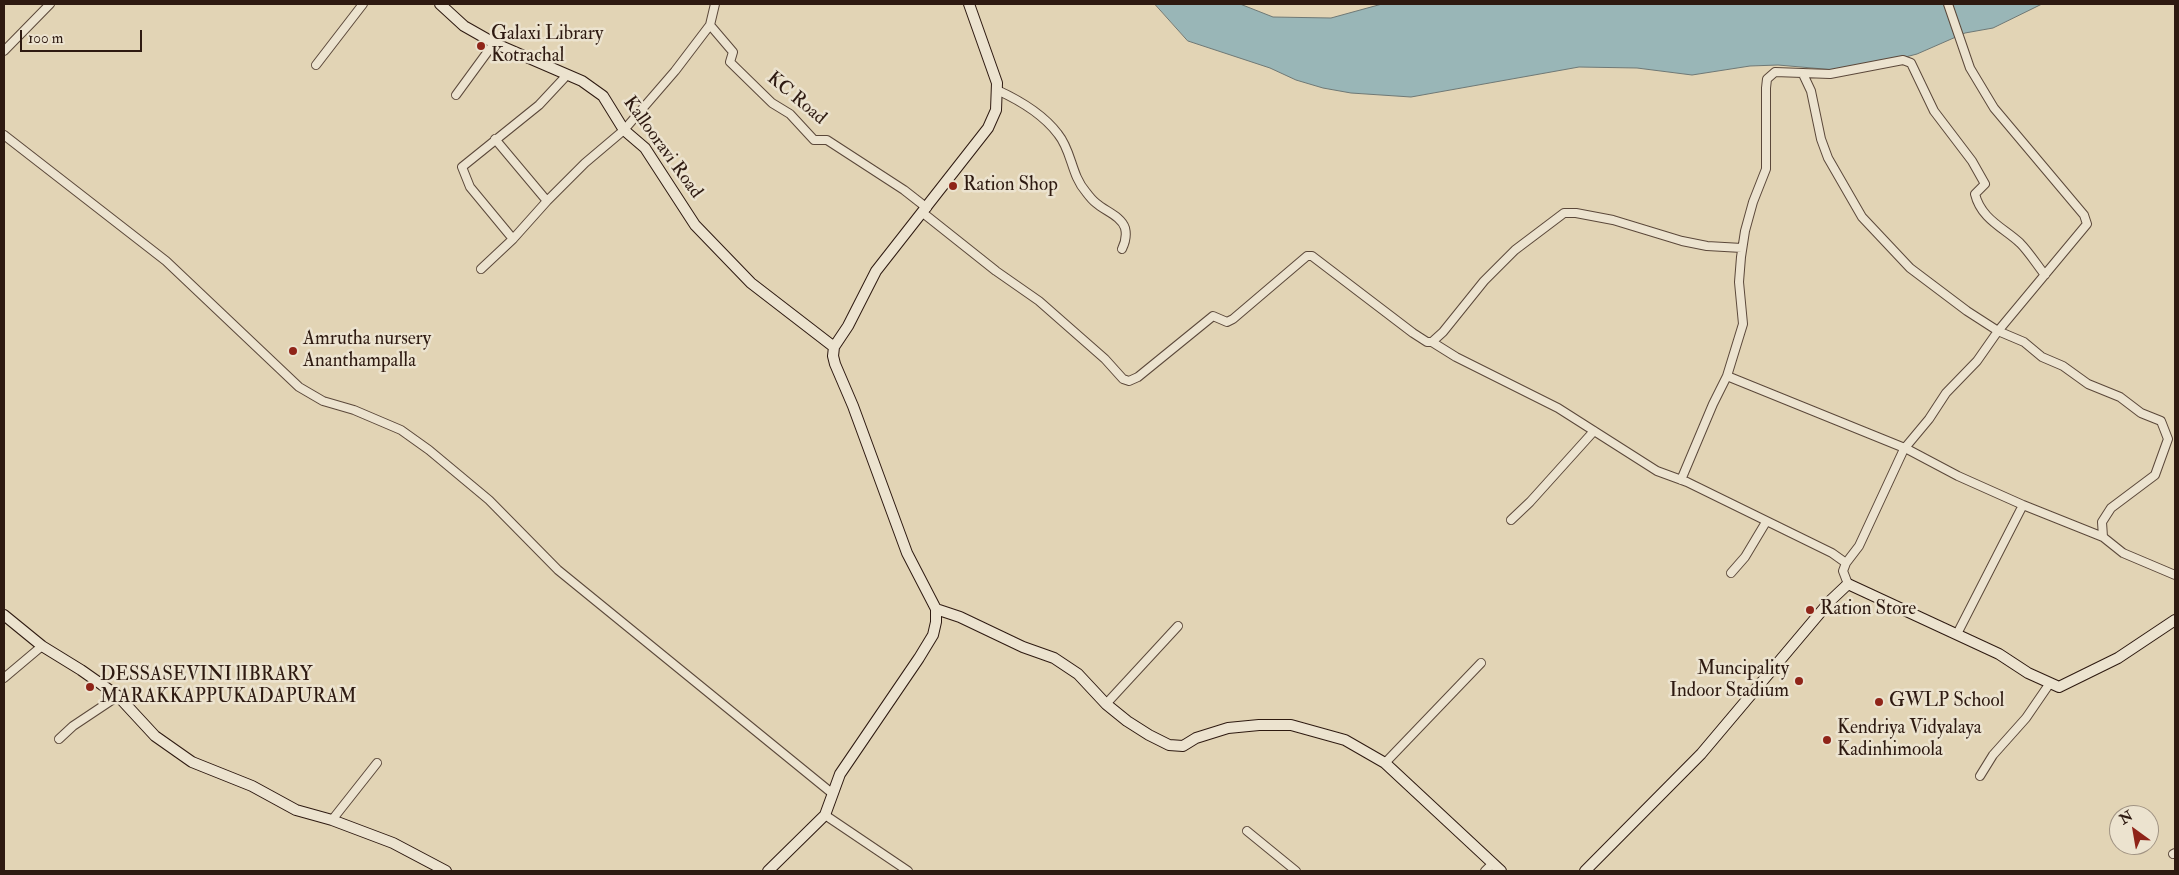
<!DOCTYPE html>
<html>
<head>
<meta charset="utf-8">
<style>
	body { margin:0 }
	#map { position:relative; width:2179px; height:875px; overflow:hidden; background:#e2d4b5; font-family:"IM FELL Double Pica",serif }
	canvas { display:block }
	.frame { position:absolute; inset:0; border:5px solid #2e1a11; pointer-events:none }
	.north { position:absolute; left:2109px; top:805px; width:50px; height:50px; box-sizing:border-box; background:#ece3cf; border:1px solid #a09383; border-radius:50%; rotate:328deg; font-size:14px; font-weight:700; line-height:20px; text-align:center; color:#2e1a11 }
	.north::after { content:''; display:block; margin:auto; width:18px; height:22px; background:#8f2418; clip-path:polygon(50% 0,100% 100%,50% 72%,0 100%) }
	.scale { position:absolute; left:20px; top:30px; width:122px; height:22px; box-sizing:border-box; border:2px solid #2e1a11; border-top:0; padding-left:6px; font-size:15px; line-height:18px; white-space:nowrap; color:#2e1a11; -webkit-text-stroke:4px #ece3cf; paint-order:stroke }
</style>
</head>
<body>
<div id="map">
<canvas width="2179" height="875"></canvas>
<div class="frame"></div>
<div class="north">N</div>
<div class="scale">100 m</div>
</div>
<script>
const g = document.querySelector('canvas').getContext('2d');
g.lineJoin = 'round';
function paint(path, color) {
  g.fillStyle = color;
  g.fill(path, 'evenodd');
}
function trace(path, color, width, dash) {
  g.strokeStyle = color;
  g.lineWidth = width;
  g.lineCap = dash ? 'butt' : 'round';
  g.setLineDash(dash || []);
  g.stroke(path);
}
function write(font, color, halo, rows, align = 'center') {
  g.font = font + ' "IM FELL Double Pica",serif';
  g.lineWidth = 5;
  g.setLineDash([]);
  g.textBaseline = 'middle';
  g.strokeStyle = halo;
  g.fillStyle = color;
  for (const [text, x, y, turn = 0] of rows) {
    g.save();
    g.translate(x, y);
    g.rotate((+turn || 0) * Math.PI / 180);
    g.textAlign = isNaN(turn) ? turn : align;
    if (halo) g.strokeText(text, 0, 0);
    g.fillText(text, 0, 0);
    g.restore();
  }
}
const water = new Path2D(`
	M1155,4h85l33,13 58,1 51,-14h660l-49,24 -28,5 -48,21 -27,7 -55,9 -57,-5 -28,1 -58,9 -55,-7 -58,-1 -168,30 -60,-4 -28,-5 -27,-8 -26,-12 -82,-27z`);
paint(water, '#99b6b7');
trace(water, '#6e7875', 1);
const minor = new Path2D(`
	M715,4l-5,21 23,27 -3,10 42,41 18,11 24,26h13l77,50 23,18
	M4,51l46,-47
	M316,65l47,-61
	M1803,74l8,17 10,48 7,19 34,59 48,51 57,43 31,20 26,11 18,15 21,9 25,18 32,13 21,16 20,8 7,18 -13,36 -44,33 -9,14 1,15 20,16 52,22
	M997,90c22,10 46,24 61,44 14,17 13,41 28,58 3,4 6,8 10,11 9,8 25,13 29,25 2,8 0,15 -3,21
	M456,95l38,-52
	M4,135l162,126 133,126 24,14 31,9 47,20 28,20 60,50 69,70 275,224
	M495,139l52,62
	M923,213l73,58 43,30 66,58 18,20 6,2 9,-4 75,-61 14,6 6,-3 74,-63h5l101,77 14,9h5l11,-10 41,-51 31,-31 49,-37h12l37,7 69,21 25,5 35,2
	M513,239l-43,-52 -8,-20 77,-62 28,-30
	M481,269l32,-30 34,-38 38,-38 39,-33 51,-59 35,-46
	M1432,342l24,15 102,51 99,63 30,11 145,71 14,10 -3,8 5,13
	M1727,376l180,73 51,27 65,29 80,32
	M1681,480l32,-76 14,-28 16,-52 -4,-42 2,-25 4,-26 8,-29 13,-33v-81l1,-9 8,-7 55,2 73,-14 8,3 23,48 38,50 13,23 -10,10c6,25 29,34 45,49 9,9 17,22 25,32
	M1511,520l19,-18 64,-71
	M1846,563l13,-17 45,-97 25,-30 17,-26 31,-32 21,-30 89,-107 -3,-9 -90,-107 -24,-40 -22,-64
	M1731,573l14,-16 21,-35
	M1957,634l66,-129
	M4,678l38,-32
	M1106,704l72,-78
	M59,739l14,-13 45,-30
	M1385,763l96,-100
	M1980,776l13,-21 33,-37 24,-35
	M825,815l83,56
	M332,820l45,-57
	M1247,831l49,40
	M2173,854l2,-1
	M1485,871l8,-8`);
const secondary = new Path2D(`
	M440,4l24,22 30,17 88,38 21,15 21,34 21,18 50,77 56,58 83,64
	M834,347l14,-21 28,-55 112,-143 8,-18 1,-27 -28,-79
	M936,609l24,8 63,30 31,11 24,16 28,30 21,17 22,14 20,10 14,1 13,-8 32,-10 31,-3h32l54,15 40,23 116,108
	M4,615l38,31 39,24 37,26 37,40 37,26 60,24 44,24 36,10 61,23 53,28
	M768,871l57,-56 15,-41 79,-116 14,-23 3,-13v-13l-29,-56 -54,-147 -18,-42 -2,-8 1,-9
	M1585,871l116,-117 129,-153 18,-17 151,70 29,19 31,14 59,-29 57,-38`);
trace(minor, '#5b483a', 10);
trace(secondary, '#2e1a11', 12);
trace(minor, '#ece3cf', 8);
trace(secondary, '#ece3cf', 10);
for (const [x, y, r, color] of [
	[481,46,5,"#8f2418"],
	[953,186,5,"#8f2418"],
	[293,351,5,"#8f2418"],
	[1810,610,5,"#8f2418"],
	[1799,681,5,"#8f2418"],
	[90,687,5,"#8f2418"],
	[1879,702,5,"#8f2418"],
	[1827,740,5,"#8f2418"]
]) {
  const dot = new Path2D();
  dot.arc(x, y, r, 0, 2 * Math.PI);
  g.fillStyle = color;
  g.fill(dot);
  trace(dot, '#ece3cf', 2);
}
write('19px', '#2e1a11', '#ece3cf', [
	["Galaxi Library",491,35],
	["Kotrachal",491,57],
	["Ration Shop",963,186],
	["Amrutha nursery",303,340],
	["Ananthampalla",303,362],
	["Ration Store",1820,610],
	["Muncipality",1789,670,"right"],
	["Indoor Stadium",1789,692,"right"],
	["DESSASEVINI lIBRARY",100,676],
	["MARAKKAPPUKADAPURAM",100,698],
	["GWLP School",1889,702],
	["Kendriya Vidyalaya",1837,729],
	["Kadinhimoola",1837,751]
], 'left');
write('19px', '#2e1a11', '#ece3cf', [
	["KC Road",796,99,40],
	["Kallooravi Road",662,148,54]
]);
</script>
</body>
</html>
